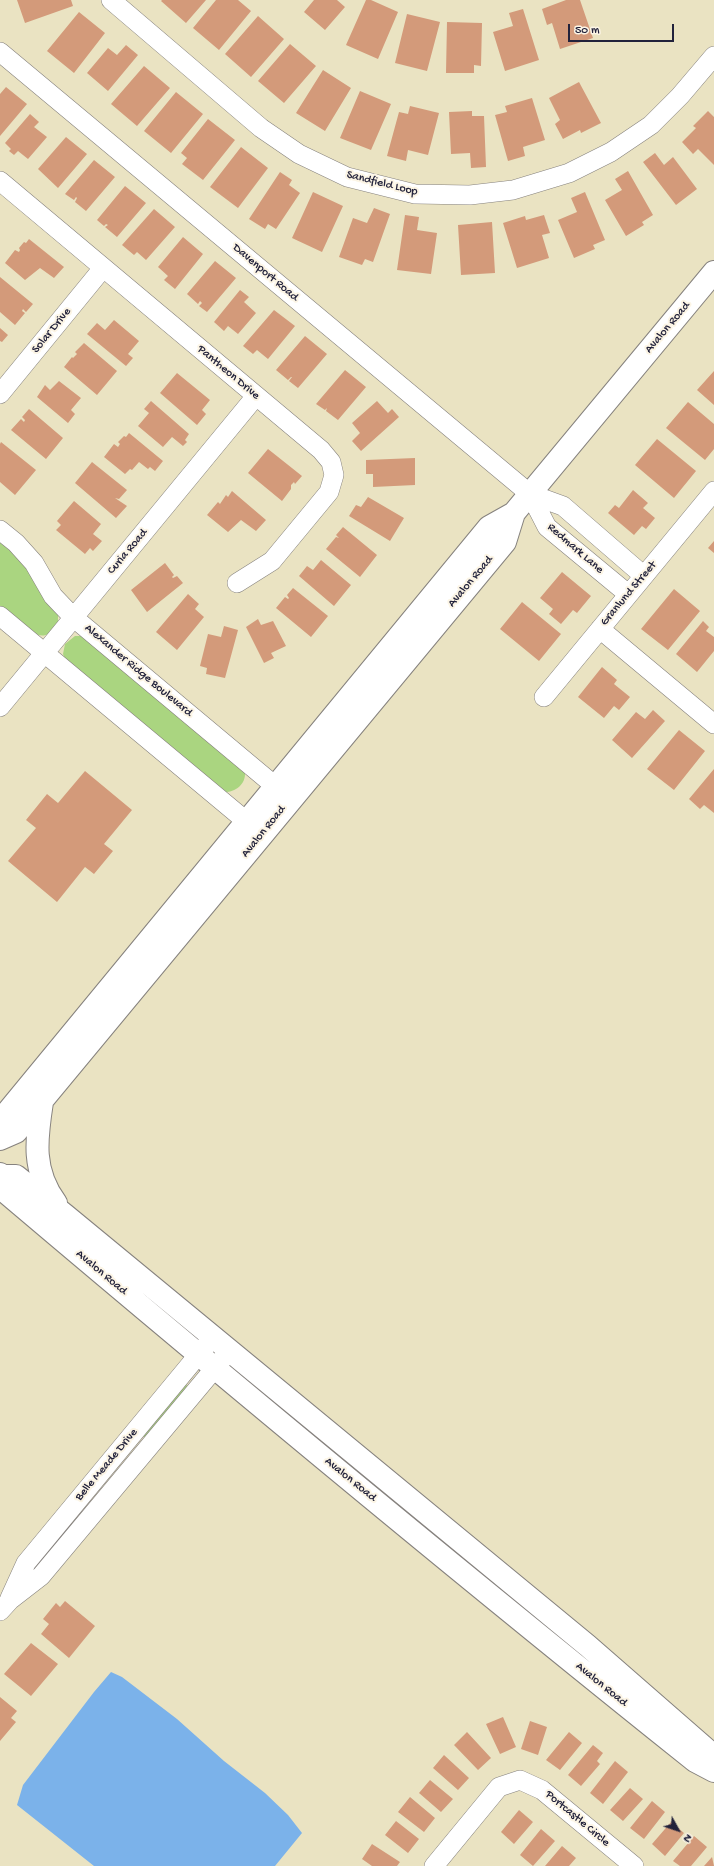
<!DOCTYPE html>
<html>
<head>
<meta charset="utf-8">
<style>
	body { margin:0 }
	#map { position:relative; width:714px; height:1866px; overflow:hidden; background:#eae3c2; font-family:"Gochi Hand",sans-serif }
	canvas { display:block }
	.north { position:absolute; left:658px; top:1810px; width:40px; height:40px; -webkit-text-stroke:3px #fcf5e5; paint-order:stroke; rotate:130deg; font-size:11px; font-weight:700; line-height:16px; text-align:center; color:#22223b }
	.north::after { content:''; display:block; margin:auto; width:14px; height:18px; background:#22223b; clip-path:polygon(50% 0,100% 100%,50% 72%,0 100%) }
	.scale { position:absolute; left:568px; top:24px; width:106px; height:18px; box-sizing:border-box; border:2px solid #22223b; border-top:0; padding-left:5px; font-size:12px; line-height:14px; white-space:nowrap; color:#22223b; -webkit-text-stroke:3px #fcf5e5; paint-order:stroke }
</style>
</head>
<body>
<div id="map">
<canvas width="714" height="1866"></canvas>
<div class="north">N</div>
<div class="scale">50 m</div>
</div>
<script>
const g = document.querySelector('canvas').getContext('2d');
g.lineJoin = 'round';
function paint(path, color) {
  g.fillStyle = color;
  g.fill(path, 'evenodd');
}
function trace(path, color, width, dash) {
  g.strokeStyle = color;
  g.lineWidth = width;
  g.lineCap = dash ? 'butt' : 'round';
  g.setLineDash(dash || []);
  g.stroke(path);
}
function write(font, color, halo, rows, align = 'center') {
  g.font = font + ' "Gochi Hand",sans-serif';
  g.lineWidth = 4;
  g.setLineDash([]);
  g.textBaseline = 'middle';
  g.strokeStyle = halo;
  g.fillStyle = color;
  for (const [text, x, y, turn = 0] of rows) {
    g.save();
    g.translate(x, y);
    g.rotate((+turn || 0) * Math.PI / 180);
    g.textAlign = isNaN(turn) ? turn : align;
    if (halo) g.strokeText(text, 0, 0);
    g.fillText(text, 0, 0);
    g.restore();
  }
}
paint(new Path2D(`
	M0,538l14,12 44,62v11c-3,3 -6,9 -10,11 -13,8 -38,-19 -48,-27z
	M75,636h8l162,136c1,12 -9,20 -20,20l-160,-133 -2,-5 2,-10z
	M185,1384l5,4 -43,51 -4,-3z`), '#aad580');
paint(new Path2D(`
	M111,1672l11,5 55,42 47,42 41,32 23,22 14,18 -27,33h-181l-77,-61 6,-20 71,-93z`), '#7bb2ea');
paint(new Path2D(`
	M17,0h54l2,6 -48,17z
	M162,0h44l-20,23 -25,-22z
	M216,0h22l13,11 -32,39 -26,-22z
	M314,0h23l8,7 -20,23 -21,-18z
	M366,0h5l27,12 -20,47 -32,-14z
	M566,0h14l13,38 -33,11 -8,-26 -5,2 -5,-16z
	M523,9l16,51 -34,11 -12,-39 20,-6 -4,-13z
	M79,12l26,21 -31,40 -27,-22z
	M407,14l33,8 -13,49 -32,-8z
	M258,16l26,23 -33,38 -26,-23z
	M447,22l35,1 -1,43 -7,-1v8h-28z
	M290,44l26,22 -32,37 -26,-22z
	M126,45l12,10 -30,36 -21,-18 21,-25 9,7z
	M144,66l26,22 -33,38 -26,-22z
	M323,70l28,18 -26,43 -29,-18z
	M579,82l22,41 -20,10 -1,-3 -17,9 -8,-15 5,-4 -11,-22z
	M6,87l21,17 -27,32v-42z
	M360,91l31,13 -20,46 -31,-12z
	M176,92l27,22 -32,39 -27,-22z
	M532,98l13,42 -22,7 2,9 -17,5 -13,-46 12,-3 -2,-6z
	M410,106l29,7 -11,42 -20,-5 -2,11 -19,-5 12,-44 9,2z
	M472,111v5h12l2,51 -15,1 -1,-15 -19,1 -2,-42z
	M708,111l6,6v48l-16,-16 -5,5 -11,-12 14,-14 -3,-2z
	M30,114l9,8 -5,5 13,10 -19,22 -10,-8 -4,4 -5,-4 2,-2 -6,-6z
	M208,119l27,21 -32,40 -21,-16 5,-6 -6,-5z
	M66,137l21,17 -29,34 -20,-19z
	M241,147l27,21 -30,40 -28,-21z
	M655,153l9,12 9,-8 24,32 -21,16 -33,-43z
	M94,160l21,17 -29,34 -11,-9 2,-4 -1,-1 -2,3 -9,-6z
	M628,171l25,44 -11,7 2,3 -18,11 -21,-36 17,-10 -7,-11z
	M280,172l12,8 -3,5 11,8 -24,36 -8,-5 -3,5 -16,-10z
	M125,186l21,17 -29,34 -12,-10 3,-2 -2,-1 -2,2 -7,-6z
	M313,192l30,14 -21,46 -30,-14z
	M585,192l20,48 -12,5 2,4 -21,9 -16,-38 19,-8 -6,-14z
	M374,208l16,6 -17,48 -8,-3 -3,6 -23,-8 14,-39 14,5z
	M154,209l21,18 -29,33 -9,-8 -3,3 -12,-10z
	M405,215l14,2 -2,13 20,3 -6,41 -34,-4z
	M544,215l6,18 -8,2 7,23 -32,10 -14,-45 22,-7 1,4z
	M492,222l3,51 -34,2 -3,-50z
	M183,237l20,17 -28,35 -11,-9 4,-4 -10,-9z
	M29,239l35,28 -10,11 -14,-10 -15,12 -20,-17 10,-13 4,2 1,-2 -1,-2 5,-6 2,1z
	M215,261l21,17 -29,34 -8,-6 3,-3 -2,-2 -2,3 -11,-10z
	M0,277l33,27 -7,8 -3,-3 -1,2 3,2 -10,12 -15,-13z
	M240,290l9,7 -5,5 12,11 -18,21 -10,-8 -4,5 -10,-9z
	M274,310l21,16 -27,33 -11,-9 -4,4 -10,-8z
	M114,320l25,21 -11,13 5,4 -7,8 -39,-32 10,-11 8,7z
	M0,328l8,7 -6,7 -2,-1z
	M305,336l22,18 -29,34 -9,-7 3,-4h-1l-3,3 -12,-10z
	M84,343l33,28 -20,24 -33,-28 8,-10 1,1 4,-4 -2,-2z
	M345,370l21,17 -28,33 -12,-9 1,-3 -2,2 -9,-6z
	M714,371v34l-17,-15z
	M177,373l33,27 -8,10 4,4 -9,11 -37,-32z
	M59,381l22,17 -10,12 4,4 -7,9 -31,-26 8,-12 5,5z
	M151,401l38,33 -4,6 2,2 -4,4 -11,-9 -9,10 -25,-21 11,-13 -5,-4z
	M377,401l11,12 4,-4 7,8 -38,34 -9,-10 8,-8 -8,-10z
	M688,402l26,22v25l-9,11 -39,-32z
	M29,409l34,29 -17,21 -35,-29 10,-11 3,3 1,-2 -3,-3z
	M129,433l34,28 -8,10 -5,-4 -2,2 -9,-7 -7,8 -2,-1 -5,5 -21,-17 10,-13 4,3 2,-3 -2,-2 6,-6 2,1z
	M657,439l39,32 -22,27 -39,-33z
	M1,442l35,28 -21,25 -15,-13v-38z
	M268,449l34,27 -7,8 -1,-2 -3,3v4l-9,12 -34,-28z
	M415,458v27l-42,2v-13h-7v-14z
	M92,462l35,28 -8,9 -4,-1 12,8 -11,12 -41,-35z
	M633,490l15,13 -5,5 12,10 -9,11 -4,-3 -8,9 -26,-22 7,-8 4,3z
	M232,491l34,29 -10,11 -15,-11 -13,12 -21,-17 11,-13 2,2 6,-9 2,2z
	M368,497l36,21 -14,23 -41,-25 7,-11 5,2z
	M74,501l27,23 -8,10 9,7 -9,10 -3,-3 -5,6 -29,-24 5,-5 -4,-4z
	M343,527l34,28 -17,22 -34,-28 10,-12 3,1 -3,-3z
	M714,541v12l-6,-5z
	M321,560l30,25 -17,21 -35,-30 8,-10 6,4z
	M165,563l9,12 -2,2 1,1 4,-2 6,7 -36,29 -16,-22z
	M562,572l29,24 -14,17 -4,-3 -12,14 -12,-10 4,-5 -13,-11z
	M293,588l35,28 -17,21 -35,-29 9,-11 3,2 1,-1 -2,-3z
	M674,589l26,22 -32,39 -27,-21z
	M188,594l11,10 -4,5 9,8 -27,33 -21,-18z
	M522,602l39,32 -22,27 -39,-32z
	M258,619l3,6 12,-4 13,25 -15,7 3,5 -10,5 -18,-36z
	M703,621l6,6 -3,4 8,6v14l-17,21 -21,-18z
	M224,626l14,4 -13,48 -19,-4 1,-6 -7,-2 8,-32 13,3z
	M602,667l15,13 -3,4 16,13 -11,13 -5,-4 -10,12 -26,-21z
	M653,710l12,11 -33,37 -20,-18 24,-28 9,7z
	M679,730l26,21 -31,39 -27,-21z
	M714,769v44l-10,-8 -4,4 -11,-10z
	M85,771l47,39 -28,34 9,7 -19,23 -9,-7 -28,35 -49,-41 28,-33 -10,-8 21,-26 11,9z
	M65,1601l30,25 -26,32 -28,-24 8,-10 -6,-5 13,-16 4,4z
	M31,1643l27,21 -27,32 -27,-22z
	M0,1697l17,14 -6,7 5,4 -16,19z
	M503,1717l13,30 -16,7 -14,-30z
	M530,1721l17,6 -9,28 -17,-6z
	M467,1732l24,26 -13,12 -24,-25z
	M569,1732l13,11 -22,27 -14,-10z
	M593,1745l10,8 -6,8 3,3 -19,22 -13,-11z
	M444,1755l25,23 -11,12 -25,-22z
	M615,1761l13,11 -25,32 -13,-11z
	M430,1780l23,19 -12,13 -22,-19z
	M630,1788l13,11 -20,22 -13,-11z
	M410,1797l25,21 -11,14 -26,-20z
	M652,1801l13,11 -21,27 -14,-11z
	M519,1810l14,12 -19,22 -13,-12z
	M396,1821l23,18 -11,14 -23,-18z
	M671,1822l13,11 -19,23 -13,-12z
	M541,1829l14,12 -22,25 -13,-11z
	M694,1836l13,11 -16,19h-11l-7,-5z
	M372,1844l28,18 -3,4h-25l-10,-7z
	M562,1846l14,12 -7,8h-24z
	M712,1857l2,9h-10z`), '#d39a7a');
const minor = new Path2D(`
	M111,0l150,128 38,26 48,23 68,17 55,1 43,-5 56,-17 42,-21 40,-27 29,-29 34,-40
	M0,52l530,442 33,12 81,70
	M0,181l321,269 10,12 3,13 -5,17 -57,69 -35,22
	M0,394l103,-126
	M530,494l17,33 81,67
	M0,530l16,13 18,20 19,33 20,21 214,179
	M0,616l258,215
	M600,629l114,95
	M544,697l170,-206
	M0,707l256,-311
	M10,1598l16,-35 187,-226
	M0,1611l10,-11 31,-24 184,-220
	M434,1866l65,-79 21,-7 22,10 92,76`);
const major = new Path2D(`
	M42,1102c-6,38 -10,69 14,101
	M0,1121l489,-594 25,-14 200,-241
	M0,1139l16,-7 489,-590 9,-29
	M0,1174l2,2h14l49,39 523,431 118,103 8,10
	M2,1176l1,14c228,193 458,384 692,571l19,10`);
trace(minor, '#86827e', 20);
trace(major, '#86827e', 24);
trace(minor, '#fff', 19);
trace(major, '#fff', 22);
write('12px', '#22223b', '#fcf5e5', [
	["Sandfield Loop",382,184,14],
	["Davenport Road",265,273,40],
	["Avalon Road",668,328,-50],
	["Solar Drive",52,331,-51],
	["Pantheon Drive",228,373,40],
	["Redmark Lane",575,549,41],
	["Curia Road",128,552,-50],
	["Avalon Road",471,582,-50],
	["Granlund Street",629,594,-50],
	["Alexander Ridge Boulevard",138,671,40],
	["Avalon Road",264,832,-51],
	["Avalon Road",101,1273,40],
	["Belle Meade Drive",107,1465,-50],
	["Avalon Road",350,1480,39],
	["Avalon Road",601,1685,39],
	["Portcastle Circle",577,1819,40]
]);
</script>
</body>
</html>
